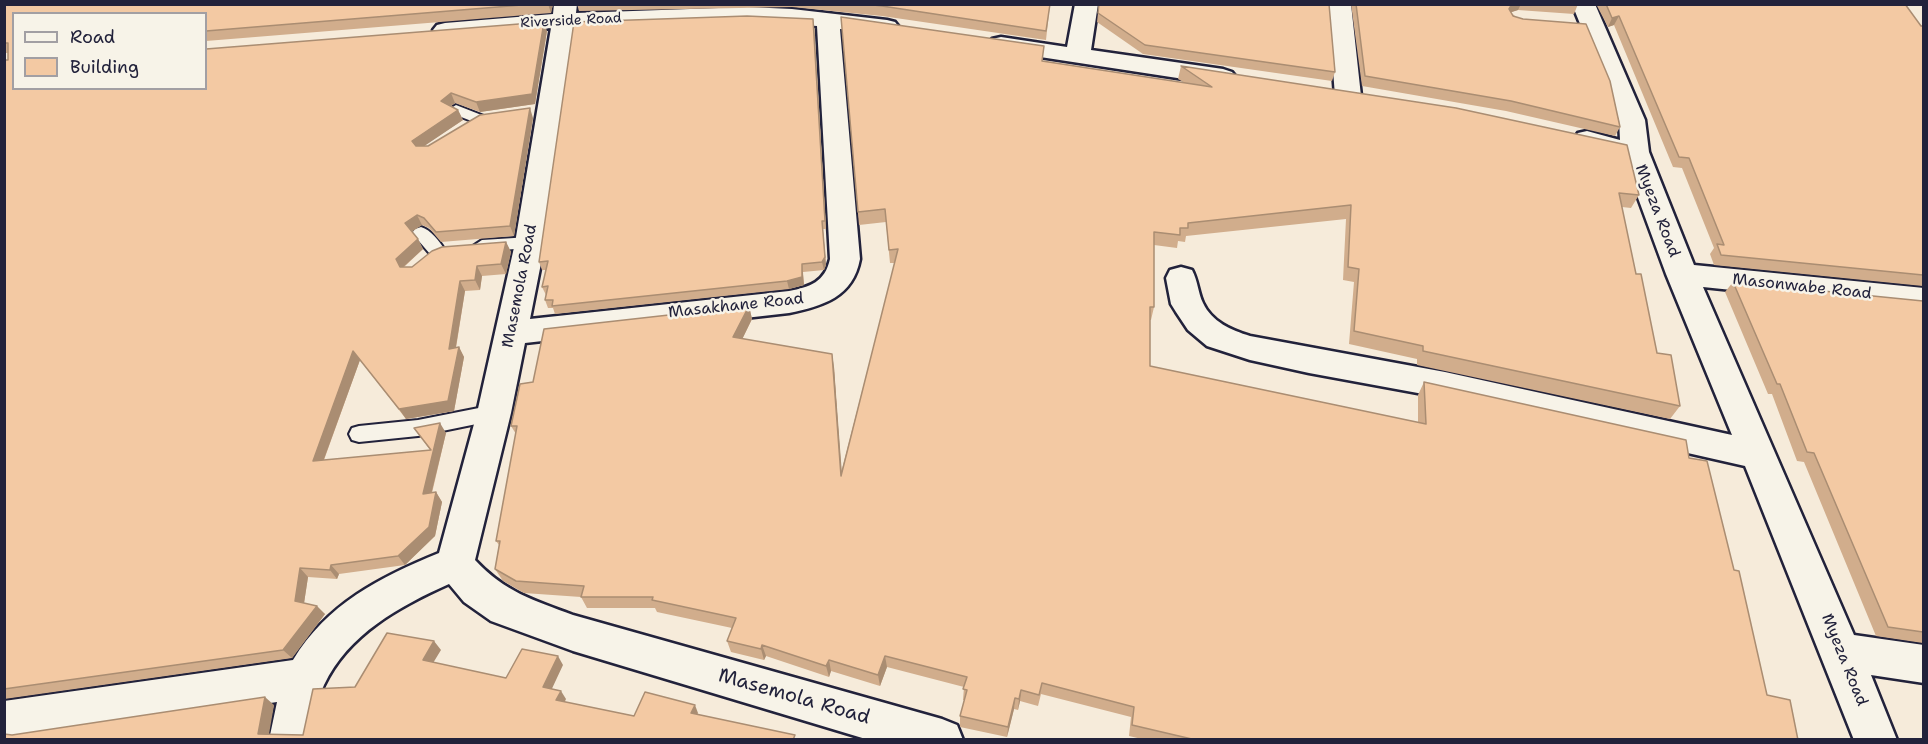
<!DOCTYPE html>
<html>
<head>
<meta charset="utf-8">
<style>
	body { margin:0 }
	#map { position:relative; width:1928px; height:744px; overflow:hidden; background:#f6ebda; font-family:"Shantell Sans",sans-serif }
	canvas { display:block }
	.frame { position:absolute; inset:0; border:6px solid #22223b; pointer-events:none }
	.legend { position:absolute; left:12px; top:12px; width:195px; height:78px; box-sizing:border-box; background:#f7f3e8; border:2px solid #a29fa3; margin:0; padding:8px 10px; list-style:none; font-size:18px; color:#22223b }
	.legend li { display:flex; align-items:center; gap:12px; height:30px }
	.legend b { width:30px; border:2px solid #a29fa3 }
</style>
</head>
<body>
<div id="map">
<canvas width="1928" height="744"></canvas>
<div class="frame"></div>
<ul class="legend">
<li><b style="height:8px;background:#f7f3e8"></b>Road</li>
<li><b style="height:16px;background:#f3c9a3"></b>Building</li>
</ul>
</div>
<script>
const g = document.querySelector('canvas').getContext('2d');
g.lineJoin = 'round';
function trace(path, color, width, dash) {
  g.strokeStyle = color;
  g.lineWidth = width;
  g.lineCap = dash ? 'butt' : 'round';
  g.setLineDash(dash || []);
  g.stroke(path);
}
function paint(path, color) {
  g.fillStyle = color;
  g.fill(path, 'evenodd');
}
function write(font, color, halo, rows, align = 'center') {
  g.font = font + ' "Shantell Sans",sans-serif';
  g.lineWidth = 5;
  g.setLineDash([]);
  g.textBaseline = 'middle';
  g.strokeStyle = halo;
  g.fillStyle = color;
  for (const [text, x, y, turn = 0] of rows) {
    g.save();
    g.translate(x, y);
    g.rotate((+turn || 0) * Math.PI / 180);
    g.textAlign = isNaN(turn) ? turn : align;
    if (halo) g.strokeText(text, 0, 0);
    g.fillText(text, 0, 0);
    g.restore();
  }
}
const service = new Path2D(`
	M456,105l28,11 3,3 -8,5 -28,-11 -3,-3z
	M421,227c10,3 18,14 24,23l-3,4h-12l-18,-21 3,-4z
	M530,237l9,6 -3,4 -54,5 -9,-6 9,-6z
	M494,405l7,2 3,6 -3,6 -83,17 -59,6 -7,-2 -3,-6 3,-6 7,-2 59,-6z`);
const minor = new Path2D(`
	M554,4h23l-1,9 171,-6 45,2 95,11 8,2 4,5 -4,5 -8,2 -47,-5 20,230c-7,38 -37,47 -71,54l-264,30 -14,70 -36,147c30,32 58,40 98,55l369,104 15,6 6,15h-94l-296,-89 -82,-30 -27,-19 -15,-18c-49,22 -101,50 -125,101 -8,16 -9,37 -12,55h-43l8,-38 -252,38h-21v-39l289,-41c34,-56 87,-83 146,-107l38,-140 38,-170 36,-215 -106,9 -8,-2 -4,-5 4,-5 8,-2 108,-9zM747,21l70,5 13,233c-5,23 -20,28 -41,32l-259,28 15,-76 29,-216z
	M1075,4h23l-7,46 132,19 9,3 4,5 -4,5 -9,3 -222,-34 -9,-2 -3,-5 3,-5 9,-2 66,10z
	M1328,4h23l10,92 -4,5 -9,3 -9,-3 -4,-5z
	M1572,4h23l50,116 4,32 45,113 230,23v22l-221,-23 151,348 70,10v38l-53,-8 26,65h-43l-109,-274 -300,-68 -136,-25 -59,-13 -43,-14 -19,-16 -12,-18 -5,-8 -5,-26 4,-8 11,-3 11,3c6,11 6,23 11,33 9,19 28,27 47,33l195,36 287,63 -66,-161 -43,-117 -45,-12 -4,-6 4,-6 9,-2 33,9 -1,-20z`);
trace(service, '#22223b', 4);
trace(minor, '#22223b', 5);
paint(service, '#f7f3e8');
paint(minor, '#f7f3e8');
paint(new Path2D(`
	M4,4h549l-2,9 -345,28v2v-29l-192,74 533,-57 -12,73 -55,8 -25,-9 -4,3 7,4 5,10 -40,26h5l105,-28 -19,118 -73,6 -12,-14 -7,-3 -10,6 6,8 5,10 -19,18h8l94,-25 5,10 -5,22 -24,2 -2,14 -15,1 -9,57 3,-1 5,10 -10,54 -48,8 -46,-59 -36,100 106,-10 -16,-22 32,5 -14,60 4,-1 6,10 -7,34 -30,29 -66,9 -2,5 -29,-2 -4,26 21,11 -33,44 -288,41v-639h4v-7h-4z
	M577,4h473l-4,36 -164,-24 -90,-9 -213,4z
	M1099,4l236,68 -3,9 -189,-27 -46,-32z
	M1351,4h227l-4,10 -56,-4 -7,2 109,115 -5,9 -109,-25 -144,-25z
	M1596,4h309l16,22h2v260l-209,-21 -4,-11 4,-6 -32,-80 -9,-1 -59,-142 -6,2z
	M841,17l202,44 142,22 -7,-4 3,-13 458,129 -8,13 -9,-1 14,67 21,79 23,53 -10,13 -253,-54v-6l-68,-15 5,-62 -11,-2 3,-61 -160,17 -1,6 -7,-1 -1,7 -23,-3v62l-3,13h-1v46l268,57v-28l6,-13 265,76 45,112 33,125 31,45h-652l-17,-4 2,-19 -90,-23 -3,12 -18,-5 -2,9 -4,-1 -7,28 -47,-10v-11l5,-16h-2l1,-13 -77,-20 -7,19 -49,-15 -2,6 -63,-21 -2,4 -33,-8 -4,-11 5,-13 -75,-16 -2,-4h-68l-6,-11 -57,-4 -21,-12 -8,-12 4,-24 -3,-4 20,-107 -5,-8 22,-44 216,-76 3,13 -10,20 92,28 7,106 54,-210h-5l-4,-41 -27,3z
	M814,27l12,202h-3l3,36 -2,5 -21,2 1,13 -15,4 -234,25 -2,-6h-5l-3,-8 1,-5 -4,-8 4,-17h-4l-3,-8z
	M1733,282l190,19v342l-47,-7 -72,-174 -7,-1 -25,-67h-4l-43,-102z`), '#d1ad8c');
paint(new Path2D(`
	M548,4h5l-2,9z
	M1512,4h9l-3,6 -9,3v-4z
	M1619,16l-5,9 -6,2 4,-9z
	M813,19l1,8 12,202 -1,-8z
	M544,22l3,9 -12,73 -55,8 -4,-10z
	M451,93l4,10 -9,7 -5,-9z
	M530,108l3,10 -19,118 -4,-10z
	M458,110l5,10 -46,31 -5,-10z
	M417,215l5,10 -12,8 -5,-10z
	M822,221l4,44 -2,5 -2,-8z
	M418,239l5,10 -22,20 -5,-10z
	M506,242l5,10 -5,22 -5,-10z
	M802,264l2,21 -15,4 -2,-8z
	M477,266l5,10 -2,14 -5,-10z
	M460,281l5,10 -11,67 -5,-9z
	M749,306l3,13 -15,31 -4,-13z
	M459,347l5,10 -10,54 -48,8 -7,-10z
	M353,351l7,9 -40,110 -7,-9z
	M832,354l2,13 9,121 -2,-12z
	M440,423l6,10 -17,70 -6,-9z
	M436,492l6,10 -7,34 -30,29 -7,-9z
	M331,565l8,9 -2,5 -7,-9z
	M300,568l8,9 -5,33 -8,-9z
	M317,606l8,8 -33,44 -9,-8z
	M434,641l7,9 -11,18 -7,-8z
	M762,645l4,11 -2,4 -3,-11z
	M558,656l5,9 -14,30 -6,-8z
	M885,656l2,11 -7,19 -2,-11z
	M829,660l2,11 -2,6 -3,-11z
	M1021,690l-1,11 -2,9 1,-11z
	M561,691l5,8 -4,9 -6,-8z
	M265,697l9,8 -6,35 -10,-6z
	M1015,698l-1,11 -7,28 1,-10z
	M695,705l3,8 -3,7 -4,-7z`), '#aa8d72');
const building = new Path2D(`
	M4,4h530l-328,27v-17h-192v74h192v-39l338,-27 -12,72 -56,8 -25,-9 -10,8 17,9 -46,31 4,5h12l52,-31 50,-7 -20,118 -74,6 -12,-14 -7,-3 -12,8 13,16 -22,20 4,8h12l20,-16 10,-4 64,-5 -5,22 -24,2 -2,14 -15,1 -11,68 10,-2 -11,54 -49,8 -46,-58 -40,110 118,-11 -17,-22 26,-5 -17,71 13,-2 -7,35 -31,29 -67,9 -1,5 -30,-2 -5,33 22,5 -34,44 -279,39v-629h4v-17h-4z
	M864,4h186l-4,27 -164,-25z
	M1099,4h230l6,68 -190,-27 -47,-32z
	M1356,4h156l-3,5 4,7 10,3 63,5 24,57 10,46 -109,-26 -146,-25z
	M1606,4h299l16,22h2v249l-202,-20 -4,-11 7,1 -35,-87 -10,-1 -60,-141 -7,2z
	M747,16l66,3 12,202h-3l3,36 -3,5 -20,2v13l-15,4 -235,25 1,-6h-8l3,-14 -6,1 6,-26 -9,1 35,-240z
	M841,17l203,29 -2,15 170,26 -31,-21 275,42 171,37 12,50 -20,-2 17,81h5l16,79 14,2 9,51 -257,-55v-5l-69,-15 5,-62 -11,-2 3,-62 -163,18v5h-8v7l-26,-3v75h-4v59l276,58 -2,-42 262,58 3,18 18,3 27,109 5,1 28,124 23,5 8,40h-602l-64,-15 2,-18 -92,-24 -3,12 -18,-5 -2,9 -4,-1 -7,29 -48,-11 7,-26 -4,-1 4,-12 -82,-21 -7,19 -49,-15 -3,6 -64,-21 -1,4 -34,-8 9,-23 -84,-18 1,-3h-72l3,-11 -68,-5 -21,-12 5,-28h-4l21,-115h-6l9,-42 13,-2 11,-53 205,-23 -16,31 99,17 9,122 57,-227 -9,1 -4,-41 -27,3z
	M1733,282l190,19v331l-35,-5 -74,-174 -7,-1 -27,-68h-3z
	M387,633l47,8 -11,19 83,18 16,-29 36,7 -15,31 18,4 -5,9 78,16 11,-24 50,13 -4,8 104,22 -2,5h-789v-6l8,1 253,-38 -7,37 45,1 10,-46 42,-2z`);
paint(building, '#f3c9a3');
trace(building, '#aa8d72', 1.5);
write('14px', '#22223b', '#f7f3e8', [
	["Riverside Road",571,21,-3]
]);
write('16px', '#22223b', '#f7f3e8', [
	["Myeza Road",1657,211,69],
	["Masemola Road",520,286,-79],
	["Masonwabe Road",1802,287,6],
	["Masakhane Road",736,306,-6],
	["Myeza Road",1844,660,68]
]);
write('20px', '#22223b', '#f7f3e8', [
	["Masemola Road",794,697,16]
]);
</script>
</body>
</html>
